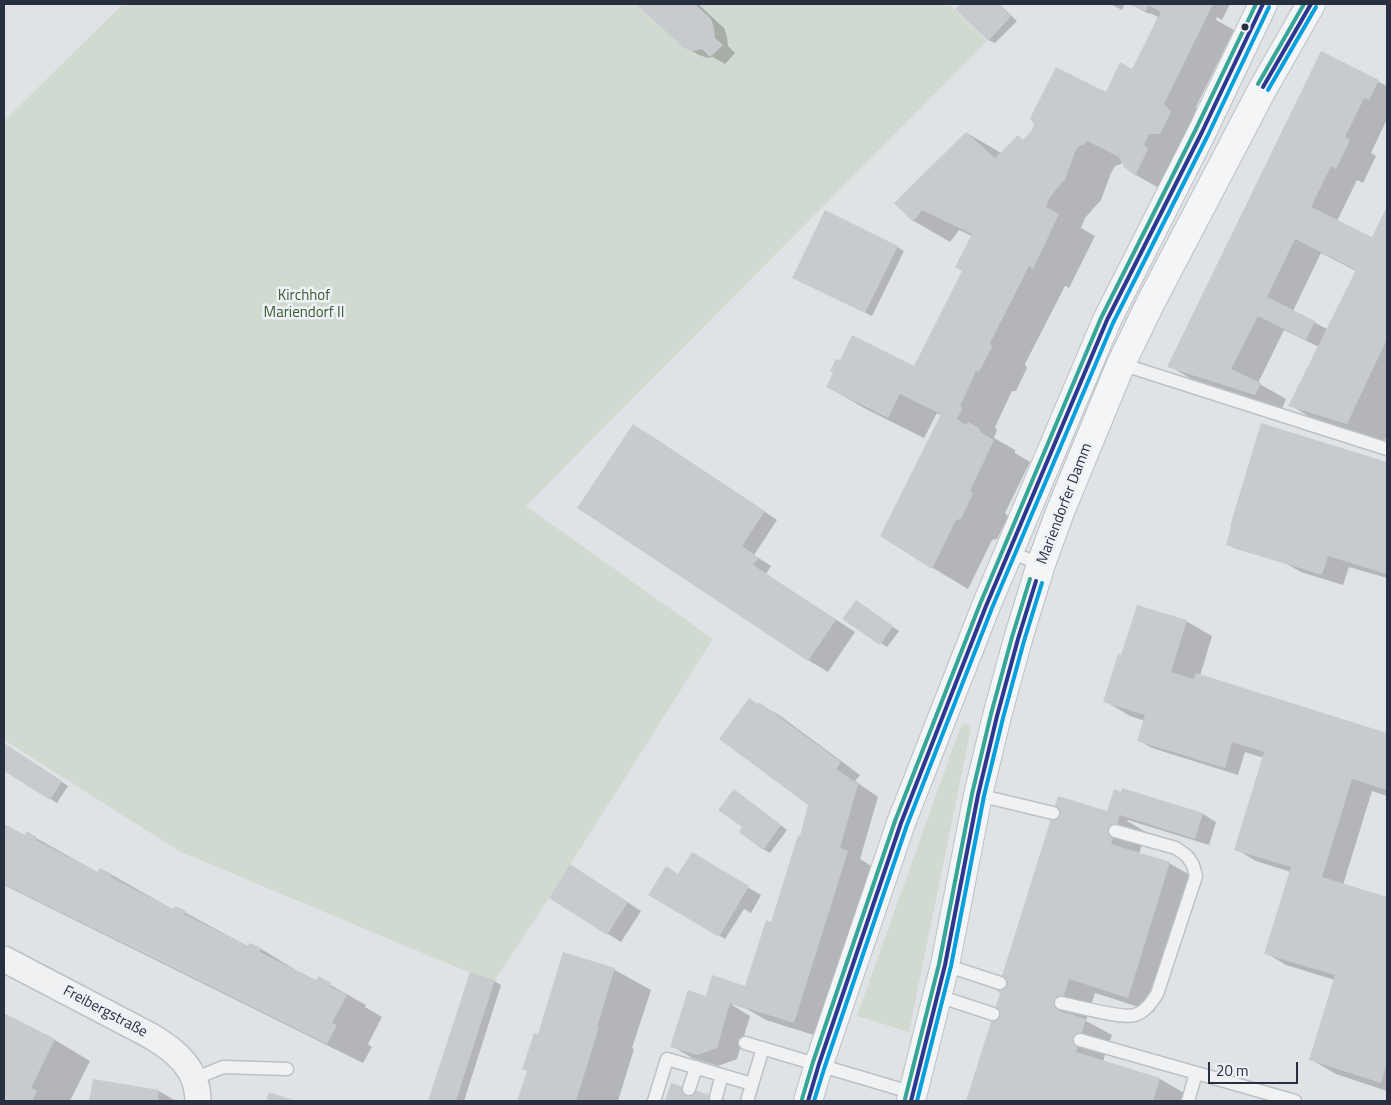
<!DOCTYPE html>
<html>
<head>
<meta charset="utf-8">
<style>
	body { margin:0 }
	#map { position:relative; width:1391px; height:1105px; overflow:hidden; background:#e0e3e6; font-family:"Titillium Web",sans-serif }
	canvas { display:block }
	.frame { position:absolute; inset:0; border:5px solid #272f40; pointer-events:none }
	.scale { position:absolute; left:1208px; top:1062px; width:90px; height:22px; box-sizing:border-box; border:2px solid #272f40; border-top:0; padding-left:6px; font-size:15px; line-height:18px; white-space:nowrap; color:#272f40; -webkit-text-stroke:4px #eef1f6; paint-order:stroke }
</style>
</head>
<body>
<div id="map">
<canvas width="1391" height="1105"></canvas>
<div class="frame"></div>
<div class="scale">20 m</div>
</div>
<script>
const g = document.querySelector('canvas').getContext('2d');
g.lineJoin = 'round';
function paint(path, color) {
  g.fillStyle = color;
  g.fill(path, 'evenodd');
}
function trace(path, color, width, dash) {
  g.strokeStyle = color;
  g.lineWidth = width;
  g.lineCap = dash ? 'butt' : 'round';
  g.setLineDash(dash || []);
  g.stroke(path);
}
function write(font, color, halo, rows, align = 'center') {
  g.font = font + ' "Titillium Web",sans-serif';
  g.lineWidth = 5;
  g.setLineDash([]);
  g.textBaseline = 'middle';
  g.strokeStyle = halo;
  g.fillStyle = color;
  for (const [text, x, y, turn = 0] of rows) {
    g.save();
    g.translate(x, y);
    g.rotate((+turn || 0) * Math.PI / 180);
    g.textAlign = isNaN(turn) ? turn : align;
    if (halo) g.strokeText(text, 0, 0);
    g.fillText(text, 0, 0);
    g.restore();
  }
}
paint(new Path2D(`
	M123,4h826l38,37 -461,465 187,133 -164,259 -54,82 -26,-8 -30,-12 -260,-109 -175,-111v-619z
	M966,723l5,5 -62,304 -52,-16 103,-288z`), '#d0dad1');
paint(new Path2D(`
	M638,4h60l26,24 3,9 1,9 7,7 -10,11 -12,-7 -5,1 -9,-3 -14,-8z
	M962,4h37l18,17 -22,22 -7,-3 -31,-31z
	M1110,4h15l-3,6z
	M1130,4h100l-8,16 -5,-3 -1,3 18,10 -38,77 10,6 -35,82 -35,-20 -11,-9 -3,-4 -1,2 -6,2 -4,7 -10,27 -16,18 -4,10 14,8 -26,52 -4,-2 -40,78 2,4 -11,23h-4l-17,36 2,3 -3,8 21,12v3l15,9 -25,51 3,3 -2,5 -9,18 -5,1 -24,49 -35,-21 -52,-32 61,-120 -5,-3 -13,25 -60,-30 -36,-21 87,-19 48,-97 9,-35 -13,-6 -9,12 -36,-21 -18,-18 71,-70 34,20 17,-16 6,3 83,-47 26,-23 25,-53 -8,-4 -1,1z
	M1322,53l65,33v33l-16,34 5,3 -13,27 -6,-3 -20,41 36,18 14,-30v226l-4,9 -58,-18 -35,-21 29,-58 -35,-17 -26,53 28,16 -4,10 -87,-28 -26,-15zM1321,253l35,18 -29,58 -34,-18z
	M897,247l7,4 -32,65 -72,-35z
	M1262,424l125,39v115l-38,-11 -6,18 -42,-13 -14,-8 -53,-16 -6,-4z
	M647,433l130,87 -23,35 17,11 -5,8 89,58 -27,40 -20,-12z
	M862,606l37,25 -12,16 -43,-28z
	M1186,621l26,15 -12,40 187,58v62l-15,-5 -29,94 44,13v193l-51,-17 -26,-15 25,-79 -49,-15 -20,-12 25,-81 -35,-11 -20,-12 28,-91 -19,-6 -7,23 -86,-27 -14,-8 7,-19 -15,-5 -25,-15 17,-44z
	M759,704l20,11 81,60 -5,6 23,16 -18,62 13,8 -53,170 -54,-17 -19,-11 -15,-5v1l18,11 -13,43 -19,7 -26,-8 -20,-12 35,-49 39,-9 60,-149 3,-35z
	M4,744l64,42 -11,17 -53,-34z
	M1123,790l80,24 13,8 -7,23 -81,-25 -1,1 19,11 -7,22 30,9 26,15 -41,134 -59,-19 -9,28 26,14 -9,26 57,18 26,15 -3,7h-216l34,-108 113,-178z
	M741,795l46,35 -17,23 -7,-4 -19,-22z
	M4,826l21,10 2,-3 72,40 13,2 62,35 1,-3 74,40 12,2 35,21v1l21,10 1,-3 48,27 -1,2 17,10 -14,27 4,3 -9,16 -359,-178z
	M692,854l69,41 -10,18 -7,-4 -19,30 -75,-44 29,-19z
	M584,874l57,37 -20,31 -71,-44z
	M564,954l51,16 36,20 -19,58 2,1 -16,52h-99z
	M470,974l24,7 7,4 -37,116h-34z
	M4,1015l51,25 35,21 -20,40h-66z
	M94,1081l65,10 17,10h-86z
	M672,1085l55,16h-60z`), '#0003');
paint(new Path2D(`
	M636,4h59l16,15 3,9 1,10 8,7 -13,12 -8,-8 -9,2 -9,-3z
	M961,4h37l13,12 -23,25 -33,-32z
	M1128,4h85l-49,100 7,8 -11,22h-11l-5,11 4,4 -13,27 -11,-9 -5,-10 -32,-16 -2,3 -6,2 -4,6 -10,27 -15,18 -4,10 13,7 -26,55 -4,-3 -39,77 2,4 -12,23 -2,2 -2,-1 -16,35h1l1,3 -5,10 9,6 2,-3 11,6 1,4 14,8 -24,51 3,3 -3,6 -9,19 -5,1 -24,49 -52,-33 61,-122 -41,-20 -12,24 -62,-31 7,-14 -3,-2 6,-12 4,1 12,-25 62,31 48,-95 -7,-4 17,-33 -50,-24 -9,12 -19,-19 72,-71 29,26 23,-23 5,5 9,-10 2,-6 -4,-6 26,-51 50,25 14,-30 12,7 29,-57 -13,-7 -2,6z
	M1321,51l58,29 -10,20 -5,-2 -19,39 5,3 -14,29 -5,-3 -20,41 61,30 15,-31v133l-40,85 -59,-18 68,-136 -61,-31 -28,58 48,24 -9,19 -48,-24 -27,53 30,14 -6,12 -88,-28z
	M825,210l73,36 -33,67 -73,-35z
	M1261,423l126,39v112l-59,-18 -6,19 -96,-30 5,-18 -1,-1z
	M633,424l132,87 -23,35 17,12 -6,7 83,55 -28,41 -231,-153z
	M856,600l37,26 -13,19 -38,-26z
	M1137,605l50,15 -16,52 23,7 2,-6 191,60v57l-35,-11 -30,98 65,20v165l-6,21 -72,-23 26,-85 -71,-21 27,-87 -57,-17 30,-98 -32,-10 -7,26 -88,-27 8,-26 -42,-13 15,-48 3,1z
	M749,698l9,6 1,-2 82,60 -5,7 22,15 -18,64 8,3 -54,172 -64,-20 -13,45 -20,7 -27,-8 18,-57 18,6 6,-21 33,11 21,-66 5,2 27,-87 2,1 8,-31 -89,-66z
	M4,743l58,38 -12,19 -46,-29z
	M1122,788l81,25 -8,26 -75,-24 -9,29 59,18 -42,136 -59,-19 -10,32 27,8 -10,33 84,26 -7,23h-187l34,-108 -3,-1 61,-196 49,15 7,-22 7,3z
	M734,789l47,36 -18,25 -24,-18 3,-5 -24,-17z
	M4,824l21,11 1,-4 11,6 -1,3 62,32 2,-4 12,6 -1,3 62,32 2,-3 5,2 6,3 -2,3 64,32 1,-3 6,2 6,3 -1,4 56,28 2,-4 13,7 -2,3 18,9 -15,28 5,2 -10,19 -323,-160z
	M692,852l57,34 -30,51 -71,-42 18,-29 12,8z
	M570,864l58,38 -21,33 -58,-37z
	M563,952l52,16 -18,59h2l-23,74h-59l10,-30 -5,-2 12,-36 4,1z
	M470,972l25,8 -17,52 -22,69h-28z
	M4,1013l51,26 -24,49 6,3 -5,10h-28z
	M93,1079l66,11 -1,11h-69z
	M671,1083l59,18h-65z
	M269,1092l27,9h-30z`), '#c8cbce');
const service = new Path2D(`
	M1121,364l266,85
	M1009,552l32,12
	M978,795l75,18
	M945,965l55,18
	M938,996l55,18
	M1061,1003c15,3 61,16 74,12 10,-3 16,-12 22,-21l39,-118 -3,-11 -6,-9 -11,-8 -61,-17
	M1080,1040l215,61
	M745,1043l168,50
	M194,1079l29,-12 64,2
	M689,1089l7,-22
	M716,1097l6,-22
	M654,1101l13,-42 85,25
	M747,1101l16,-53
	M1188,1101l8,-28`);
const minor = new Path2D(`
	M4,959l147,77c25,15 47,33 47,65`);
const primary = new Path2D(`
	M808,1101l11,-37 82,-241 85,-217 121,-286 95,-188 61,-128
	M911,1101l34,-136 33,-170 19,-79 21,-77 23,-75 19,-52 61,-148 30,-62 111,-212 49,-86`);
trace(service, '#bec1c4', 15);
trace(minor, '#bec1c4', 28);
trace(primary, '#bcbfc4', 30);
trace(service, '#f0f1f2', 12);
trace(minor, '#f0f1f2', 25);
trace(primary, '#f4f5f6', 28);
trace(new Path2D(`
	M1263,87l48,-83
	M808,1101l11,-37 82,-241 85,-217 121,-286 95,-188 61,-128
	M911,1101l34,-136 33,-170 19,-79 21,-77 18,-58`), '#2c3792', 4);
trace(new Path2D(`
	M1268,90l48,-83
	M814,1101l11,-35 82,-241 85,-217 121,-285 95,-188 61,-128
	M917,1101l34,-135 33,-170 19,-78 21,-77 18,-58`), '#04a0de', 4);
trace(new Path2D(`
	M1258,84l46,-80
	M802,1099l11,-37 82,-241 85,-217 121,-286 95,-189 60,-125
	M905,1099l34,-135 33,-170 19,-80 21,-77 18,-58`), '#35a697', 4);
for (const [x, y, r, color] of [
	[1245,27,4.5,"#272f40"]
]) {
  const dot = new Path2D();
  dot.arc(x, y, r, 0, 2 * Math.PI);
  g.fillStyle = color;
  g.fill(dot);
  trace(dot, '#eef1f6', 2);
}
write('15px', '#3a5c34', '#eef1f6', [
	["Kirchhof",304,296],
	["Mariendorf II",304,313]
]);
write('15px', '#272f40', '#eef1f6', [
	["Mariendorfer Damm",1065,504,-69],
	["Freibergstraße",105,1012,28]
]);
</script>
</body>
</html>
